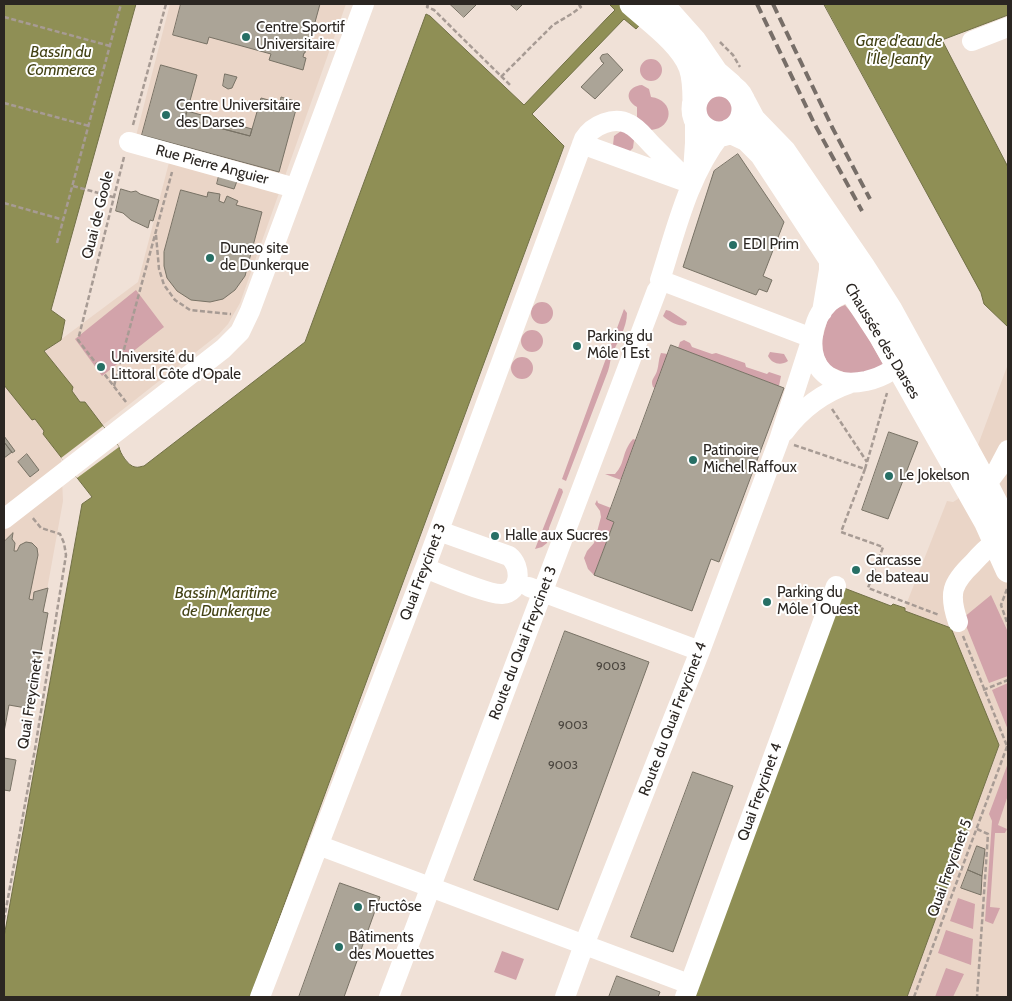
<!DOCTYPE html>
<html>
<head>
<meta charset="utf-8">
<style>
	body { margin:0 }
	#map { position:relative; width:1012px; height:1001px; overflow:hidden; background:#f0e1d7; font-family:Cabin,sans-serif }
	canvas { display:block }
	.frame { position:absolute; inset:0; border:5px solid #2b2622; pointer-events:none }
</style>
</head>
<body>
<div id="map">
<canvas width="1012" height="1001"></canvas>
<div class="frame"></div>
</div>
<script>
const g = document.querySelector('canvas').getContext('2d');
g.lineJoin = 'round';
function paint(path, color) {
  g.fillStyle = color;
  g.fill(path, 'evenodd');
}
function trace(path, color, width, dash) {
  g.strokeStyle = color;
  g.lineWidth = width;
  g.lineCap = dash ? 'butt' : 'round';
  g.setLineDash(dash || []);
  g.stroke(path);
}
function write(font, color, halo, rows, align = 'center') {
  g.font = font + ' Cabin,sans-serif';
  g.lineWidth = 4;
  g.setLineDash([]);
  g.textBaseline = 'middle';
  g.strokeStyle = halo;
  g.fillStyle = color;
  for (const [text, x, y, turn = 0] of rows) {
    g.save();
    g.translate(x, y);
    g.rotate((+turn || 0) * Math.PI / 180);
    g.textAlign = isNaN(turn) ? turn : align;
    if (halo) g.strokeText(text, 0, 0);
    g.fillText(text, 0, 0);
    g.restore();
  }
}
paint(new Path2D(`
	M170,4h176l-106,299 -12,21 -9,10 -158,124 2,43 -20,111 5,1 -16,86 -4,-1 -2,10 -17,-2 -5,26v-350l134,-100 35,-135 -37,-11z
	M1008,364v633h-101l92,-252 -95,-135 43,-109 6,1 5,-3z`), '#ead5c7');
paint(new Path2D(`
	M640 70a11 11 0 1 1 22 0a11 11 0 1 1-22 0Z
	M642,85l7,4 2,8c24,3 23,31 0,33l-14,-11v-12c-14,-8 -9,-21 5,-22z
	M706 109a14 14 0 1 1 28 0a14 14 0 1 1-28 0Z
	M621,131h3l10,9 -1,8 -4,4 -16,-7 1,-9z
	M136,290l28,37 -62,49 -27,-37z
	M531 313a11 11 0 1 1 22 0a11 11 0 1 1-22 0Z
	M845,305l14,17 24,42 -1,4 -29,8 -24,-10 -9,-19 10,-36z
	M624,309l3,4c0,15 -10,29 -15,42 -2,5 -2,10 -4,16l-42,110 -4,-2z
	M666,310l4,1 17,11 -1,3c-8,2 -18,-4 -23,-9z
	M521 341a11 11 0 1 1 22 0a11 11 0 1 1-22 0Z
	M684,340l6,3 2,4 20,7 4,-1 29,10 1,4 21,7 2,-2 12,4 -2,10 -101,-38 2,-6z
	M770,352l14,2 4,7c-7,5 -16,3 -20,-5z
	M661,353l7,1 -13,34 -2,-1c-3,-8 2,-9 4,-16 2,-6 1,-10 4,-18z
	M511 368a11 11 0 1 1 22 0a11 11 0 1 1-22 0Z
	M633,439l3,1 -15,40 -16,-6h10c11,-12 6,-21 18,-35z
	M559,488l3,1 1,3 -14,36 -2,15 -5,4 -7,2z
	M597,500l1,3 13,5 -4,11 7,3 -20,53 -6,-6 -4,-11 3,-7 7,-8 7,-26 -1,-6 -5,-7z
	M991,595l17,37v44l-19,7 -26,-65z
	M1008,683v47l-16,-40z
	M1008,763v32l-10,30 9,4 -2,4h-10l-5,74 10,1 -7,16 -8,-3 7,-100 -3,-7z
	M958,898l17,6 -2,25 -23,-8z
	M946,930l27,9 -2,26 -33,-12z
	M502,951l22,8 -8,21 -22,-8z
	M946,968l18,6 -11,23h-18z`), '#d2a3aa');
const water = new Path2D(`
	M4,4h132l-85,306 14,10 -4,20 -17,11 29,36 -1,4 8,11h5l34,45c1,6 9,19 16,20 3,1 7,-1 9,-1l161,-124 121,-328 4,2 94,89 84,-88 7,-7 -6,-6h50l-23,25 -12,-10 -92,95 32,32 -314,851h-246v-60l78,-433 10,-7 -49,-63 1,-3 -9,-12 -3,1 -28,-35z
	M824,4h184v11l-66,25 66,127v160l-24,-23 -3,-11z
	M844,588l47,18 2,-2 12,4v3l46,17 48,117 -92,252h-214z`);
paint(water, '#8f8f55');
trace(water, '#717046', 1);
paint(new Path2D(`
	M103,426l16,21 -42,31 -16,-20z`), '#f0e1d7');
const building = new Path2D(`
	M181,4h139l-11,40 -3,-1 -1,10h-1l-1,4 3,1 -3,12 -34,-10 2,-6 -62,-17 -2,7 -34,-9z
	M450,4h27l-13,13z
	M510,4h13l-6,6z
	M608,54l15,16 -28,29 -14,-12 23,-24 -2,-1 -2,-4 2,-3z
	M161,65l36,10 -12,44 65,17 11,-38 19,5 1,-6 17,5 -19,70 -137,-37z
	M225,74l12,3 -5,11 -4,1 -5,-3z
	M187,111l65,18 -2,7 -65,-17z
	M738,154l46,68 -21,54 9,4 -5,12 -8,-3 -3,6 -73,-28 31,-96z
	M219,176l18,5 -3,8 -17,-5z
	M121,189l10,3 5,-1 4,3 19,6 -6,21 -3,-1 -2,8 -17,-8 -8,-7 -7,-2z
	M181,190l26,7 1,-5 12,2 -1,7 5,2 3,-7 11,5 -2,4 26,7 -17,64 -10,14 -12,9 -13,3 -19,-2 -14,-9 -10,-13 -3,-12v-14z
	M671,345l113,43 -65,174 -8,-3 -19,52 -98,-36 20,-53 -7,-3z
	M889,432l29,10 -30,77 -26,-9z
	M4,436l11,15 -3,2 -8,-11z
	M4,442l8,10 -8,6z
	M27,454l12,16 -9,7 -12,-15z
	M13,533l-1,6 3,4 -1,8h3l3,-6 6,-3 6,1 5,5 1,7 -9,44 4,1 1,-8 14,-4 -5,24 5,1 -16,86 -4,-1 -2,10 -17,-3 -5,27v-190z
	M565,631l84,31 -91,248 -84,-30z
	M4,758l12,2 -6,31 -6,-1z
	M693,772l40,14 -60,166 -42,-15z
	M977,846l8,3 -3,27 -14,-6z
	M968,870l14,6 -1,19 -20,-7z
	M340,883l40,14 -36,100h-45z
	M617,976l43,16 -2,5h-49z`);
paint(building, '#aba497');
trace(building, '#787265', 1);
trace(new Path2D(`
	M428,4l-1,3 7,3 76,75
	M4,17l106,29
	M720,42l13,13 7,12
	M501,77l52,-52 20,-12 8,-6 -3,-3
	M4,103l85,23
	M133,125l33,-121
	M124,157l-46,183 48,62
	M73,186l40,11
	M4,203l60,17
	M156,235l3,34 5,16 11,15 15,10 41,4
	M57,243l64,-239
	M114,386l58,-214
	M832,409l35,53
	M794,445l71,24 -24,63 42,15 -15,41 71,27
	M865,469l22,-76
	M1007,589l-6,16 7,20
	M963,636l44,110
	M983,690l25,-10
	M977,829l11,5 -11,163
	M4,920l31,-171 31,-194 -2,-12 -4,-9 -19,-6 -9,-11
	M914,997l94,-253`), '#a79b94', 2.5, [5, 2.5]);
trace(new Path2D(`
	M972,41l36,-14
	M721,134c-33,42 -45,96 -61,146l152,58
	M129,142l166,46
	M582,144l102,37
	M693,172l2,-29v-28
	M866,294c-60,-18 -82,104 0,87 17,-4 32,-12 41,-27
	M822,312l7,-42v-16
	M784,432c17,-23 40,-40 67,-49
	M986,485l12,-16 10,-19
	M4,519l219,-170 17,-17 10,-21 114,-307
	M425,568c15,6 64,27 77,26 19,-1 20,-28 7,-38l-70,-25
	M529,587l171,64
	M958,622c-10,-29 -6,-39 15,-59 7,-8 14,-15 23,-22
	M318,845l371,139
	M260,997l165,-429 159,-429c9,-14 30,-23 45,-15 9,4 16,14 23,21 13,13 26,26 39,39
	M389,997l268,-707
	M565,997l19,-52 116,-294 79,-211 33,-102
	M685,997l151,-411`), '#fff', 20);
trace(new Path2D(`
	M632,4c19,17 50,39 59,63 4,11 4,24 4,35
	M661,4l33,37 22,32 14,12
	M694 109a25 25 0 1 1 50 0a25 25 0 1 1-50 0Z
	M744,103l9,17 31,32 78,114 28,44 96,175 22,43
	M730,131l17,8 15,15 120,183 104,184 22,49`), '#fff', 25);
trace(new Path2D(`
	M757,4l57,119 48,88
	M773,4l59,123 38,72`), '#776e68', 4, [10, 5]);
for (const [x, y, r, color] of [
	[246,37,5,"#276f65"],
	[166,115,5,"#276f65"],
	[733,245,5,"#276f65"],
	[210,258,5,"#276f65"],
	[577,346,5,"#276f65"],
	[101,367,5,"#276f65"],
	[693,460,5,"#276f65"],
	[889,476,5,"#276f65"],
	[495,536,5,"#276f65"],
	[856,570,5,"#276f65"],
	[767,602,5,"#276f65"],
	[358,907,5,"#276f65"],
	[339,947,5,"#276f65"]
]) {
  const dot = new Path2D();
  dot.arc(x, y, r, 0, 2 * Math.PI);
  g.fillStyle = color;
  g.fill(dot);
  trace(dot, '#fff', 2);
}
write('12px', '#4b463f', null, [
	["9003",611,666],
	["9003",573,725],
	["9003",563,765]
]);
write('15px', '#2b2622', '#fff', [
	["Centre Sportif",256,28],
	["Universitaire",256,45],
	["Centre Universitaire",176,106],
	["des Darses",176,123],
	["EDI Prim",743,245],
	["Duneo site",220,249],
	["de Dunkerque",220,266],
	["Parking du",587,337],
	["Môle 1 Est",587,354],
	["Université du",111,358],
	["Littoral Côte d'Opale",111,375],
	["Patinoire",703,451],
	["Michel Raffoux",703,468],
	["Le Jokelson",899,476],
	["Halle aux Sucres",505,536],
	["Carcasse",866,561],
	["de bateau",866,578],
	["Parking du",777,593],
	["Môle 1 Ouest",777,610],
	["Fructôse",368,907],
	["Bâtiments",349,938],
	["des Mouettes",349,955]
], 'left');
write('15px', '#2b2622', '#fff', [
	["Rue Pierre Anguier",212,165,15],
	["Quai de Goole",98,215,-76],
	["Chaussée des Darses",882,341,59],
	["Quai Freycinet 3",423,572,-69],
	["Route du Quai Freycinet 3",523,643,-69],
	["Quai Freycinet 1",31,700,-81],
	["Route du Quai Freycinet 4",673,719,-69],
	["Quai Freycinet 4",760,792,-70],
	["Quai Freycinet 5",950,868,-70]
]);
write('italic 16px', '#434214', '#fff', [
	["Gare d'eau de",899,41],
	["l'Île Jeanty",899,59],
	["Bassin du",61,52],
	["Commerce",61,70],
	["Bassin Maritime",226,593],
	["de Dunkerque",226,611]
]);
</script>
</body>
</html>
